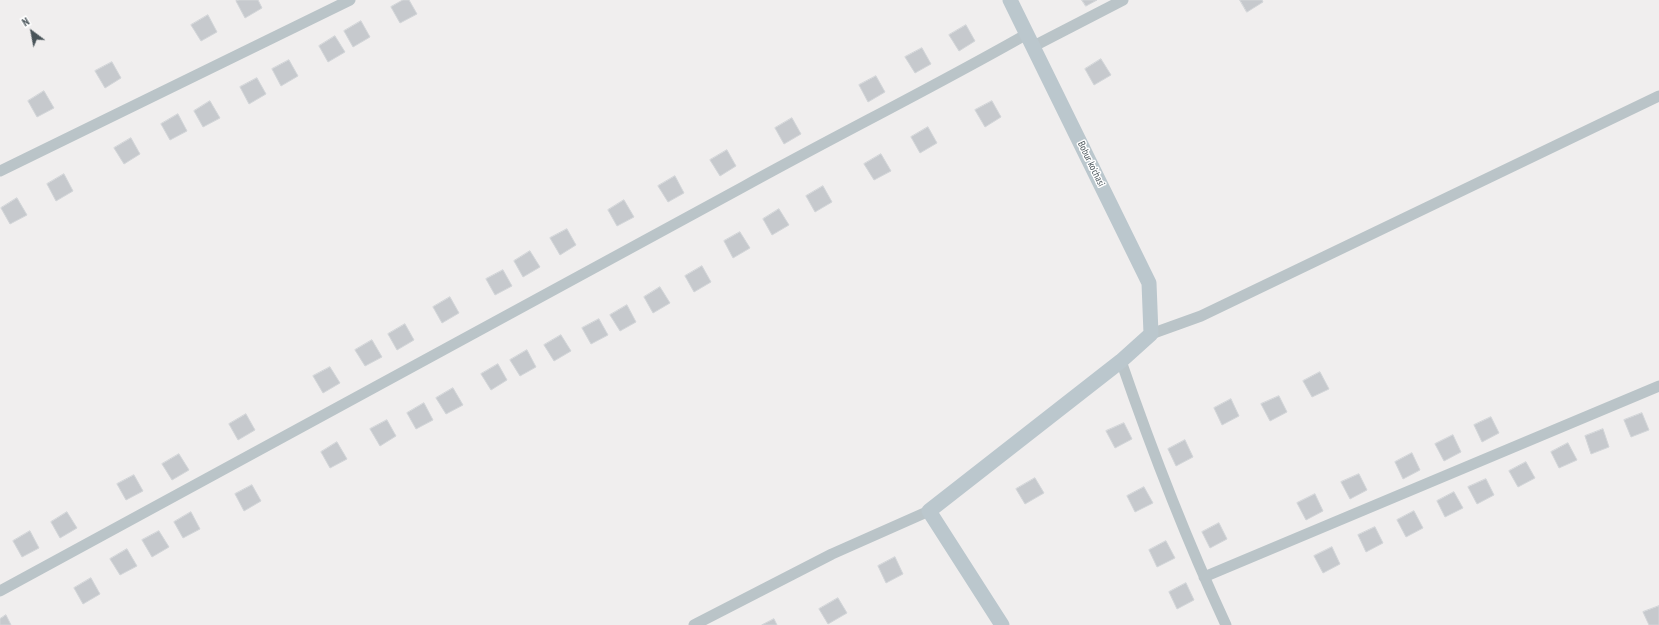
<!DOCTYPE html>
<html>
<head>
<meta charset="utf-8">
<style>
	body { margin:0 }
	#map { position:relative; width:1659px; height:625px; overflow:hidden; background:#f0eeee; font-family:"PT Sans Narrow",sans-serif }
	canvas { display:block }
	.north { position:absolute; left:12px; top:12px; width:40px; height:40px; -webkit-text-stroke:3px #fff; paint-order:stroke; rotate:328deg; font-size:11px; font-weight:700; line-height:16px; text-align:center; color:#485358 }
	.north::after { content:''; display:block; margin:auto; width:14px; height:18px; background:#485358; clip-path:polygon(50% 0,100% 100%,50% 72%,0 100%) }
</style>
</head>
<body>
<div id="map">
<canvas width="1659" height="625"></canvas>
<div class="north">N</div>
</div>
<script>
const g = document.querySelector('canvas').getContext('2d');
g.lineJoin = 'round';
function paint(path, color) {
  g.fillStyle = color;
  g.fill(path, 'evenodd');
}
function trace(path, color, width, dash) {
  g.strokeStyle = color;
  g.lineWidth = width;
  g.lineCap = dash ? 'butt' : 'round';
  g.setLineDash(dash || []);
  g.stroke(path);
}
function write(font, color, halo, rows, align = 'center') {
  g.font = font + ' "PT Sans Narrow",sans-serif';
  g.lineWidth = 3;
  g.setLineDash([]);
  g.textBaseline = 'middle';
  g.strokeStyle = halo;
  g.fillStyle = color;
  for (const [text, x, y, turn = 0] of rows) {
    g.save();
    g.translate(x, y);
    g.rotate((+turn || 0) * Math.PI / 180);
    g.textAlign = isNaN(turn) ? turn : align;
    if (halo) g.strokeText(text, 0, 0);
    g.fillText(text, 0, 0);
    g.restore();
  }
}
const building = new Path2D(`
	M239,0h19l4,8 -17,10 -9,-17z
	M403,0h6l8,14 -17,9 -9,-16z
	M1082,0h15l-11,6z
	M1240,0h22l1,2 -16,10z
	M208,15l9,17 -16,9 -10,-16z
	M361,21l9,16 -17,10 -9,-16z
	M966,25l9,16 -16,10 -10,-16z
	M335,36l10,16 -17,10 -9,-16z
	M922,48l9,16 -16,9 -10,-16z
	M1101,59l10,16 -17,10 -9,-16z
	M289,60l9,16 -17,10 -9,-17z
	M112,62l9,16 -16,10 -10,-17z
	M876,76l9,16 -17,10 -9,-17z
	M257,78l9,16 -17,10 -9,-17z
	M44,91l10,17 -17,9 -9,-16z
	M210,101l10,17 -17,9 -9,-16z
	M992,101l9,16 -16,10 -10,-17z
	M178,114l9,17 -17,9 -9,-16z
	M792,118l9,16 -17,10 -9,-16z
	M928,127l9,16 -17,10 -9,-16z
	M131,138l9,16 -16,10 -10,-16z
	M727,150l9,16 -16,10 -10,-16z
	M881,154l10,17 -17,9 -10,-16z
	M64,174l9,17 -17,10 -9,-17z
	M675,176l9,17 -16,9 -10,-16z
	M823,186l9,16 -17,10 -9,-16z
	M17,198l10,17 -17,9 -9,-16z
	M624,200l10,17 -17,9 -9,-16z
	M779,209l10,16 -17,10 -9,-16z
	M567,229l9,16 -16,10 -10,-17z
	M740,232l10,16 -17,10 -9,-17z
	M530,251l10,16 -17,10 -9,-16z
	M702,266l9,16 -17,10 -9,-16z
	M503,270l9,16 -17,9 -9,-16z
	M660,287l10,16 -17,10 -9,-16z
	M450,297l9,16 -17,10 -9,-16z
	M627,305l9,17 -16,9 -10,-16z
	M599,319l9,16 -17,9 -9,-16z
	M405,324l9,16 -17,10 -9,-16z
	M561,335l10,16 -17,10 -10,-16z
	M372,340l10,17 -17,9 -10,-16z
	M527,350l9,17 -16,9 -10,-16z
	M498,364l9,16 -16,10 -10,-16z
	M330,367l10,16 -17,10 -10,-17z
	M1320,372l9,17 -17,8 -9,-16z
	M453,388l10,17 -17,9 -10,-16z
	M1279,396l8,16 -17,9 -9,-17z
	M1231,399l8,17 -17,9 -8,-17z
	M424,403l9,17 -17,9 -9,-16z
	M1642,413l7,17 -18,7 -7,-17z
	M246,414l9,16 -17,10 -9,-16z
	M1491,417l8,16 -17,9 -8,-17z
	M387,420l9,16 -16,10 -10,-17z
	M1124,423l8,16 -17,9 -9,-17z
	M1603,429l6,18 -18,7 -6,-18z
	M1453,435l8,17 -17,9 -9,-17z
	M1185,440l8,17 -17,9 -8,-17z
	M337,442l10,17 -17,9 -9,-16z
	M1568,443l9,17 -18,8 -8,-16z
	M1412,453l8,17 -17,9 -8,-17z
	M179,454l10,16 -17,10 -10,-16z
	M1526,462l9,16 -17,9 -9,-16z
	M1359,474l8,16 -17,9 -9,-17z
	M134,475l9,16 -17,9 -9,-16z
	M1035,478l9,15 -19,11 -9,-15z
	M1486,479l8,16 -17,9 -9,-17z
	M252,485l9,16 -17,10 -9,-17z
	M1144,487l9,16 -18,9 -8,-16z
	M1454,492l9,16 -18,9 -8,-16z
	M1315,494l8,17 -17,9 -9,-17z
	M1414,511l9,17 -17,9 -9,-17z
	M67,512l10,16 -17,10 -9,-16z
	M191,512l9,17 -17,9 -9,-16z
	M1219,523l8,16 -17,9 -8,-16z
	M1375,527l8,16 -17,9 -8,-17z
	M30,531l9,17 -17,9 -9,-16z
	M159,531l10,16 -17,10 -10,-17z
	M1166,541l9,17 -18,9 -8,-17z
	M1332,547l8,17 -17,9 -9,-17z
	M127,549l10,17 -17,9 -10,-16z
	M895,557l8,17 -17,9 -8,-17z
	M91,578l9,16 -17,10 -9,-16z
	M1186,583l8,17 -17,9 -8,-17z
	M838,598l9,15 -19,11 -9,-15z
	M1659,606v19h-10l-6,-13z
	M6,615l5,10h-11v-6z
	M774,619l3,6h-15z`);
paint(building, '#c6c9cd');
trace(building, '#d2d5d8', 1);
trace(new Path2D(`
	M1034,46l89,-46
	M0,171l350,-171
	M1151,334l50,-18 458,-220
	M1121,361c31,90 65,178 105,264
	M1204,577l455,-191
	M0,591c249,-133 496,-269 743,-404 94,-52 191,-100 284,-153
	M694,625l138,-71 97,-43`), '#bac4c8', 11);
trace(new Path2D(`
	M1002,625l-73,-114 192,-150 30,-27 -2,-51 -139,-283`), '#bbc7cd', 15);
write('10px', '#485358', '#fff', [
	["Bobur ko'chasi",1091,164,64]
]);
</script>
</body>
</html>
